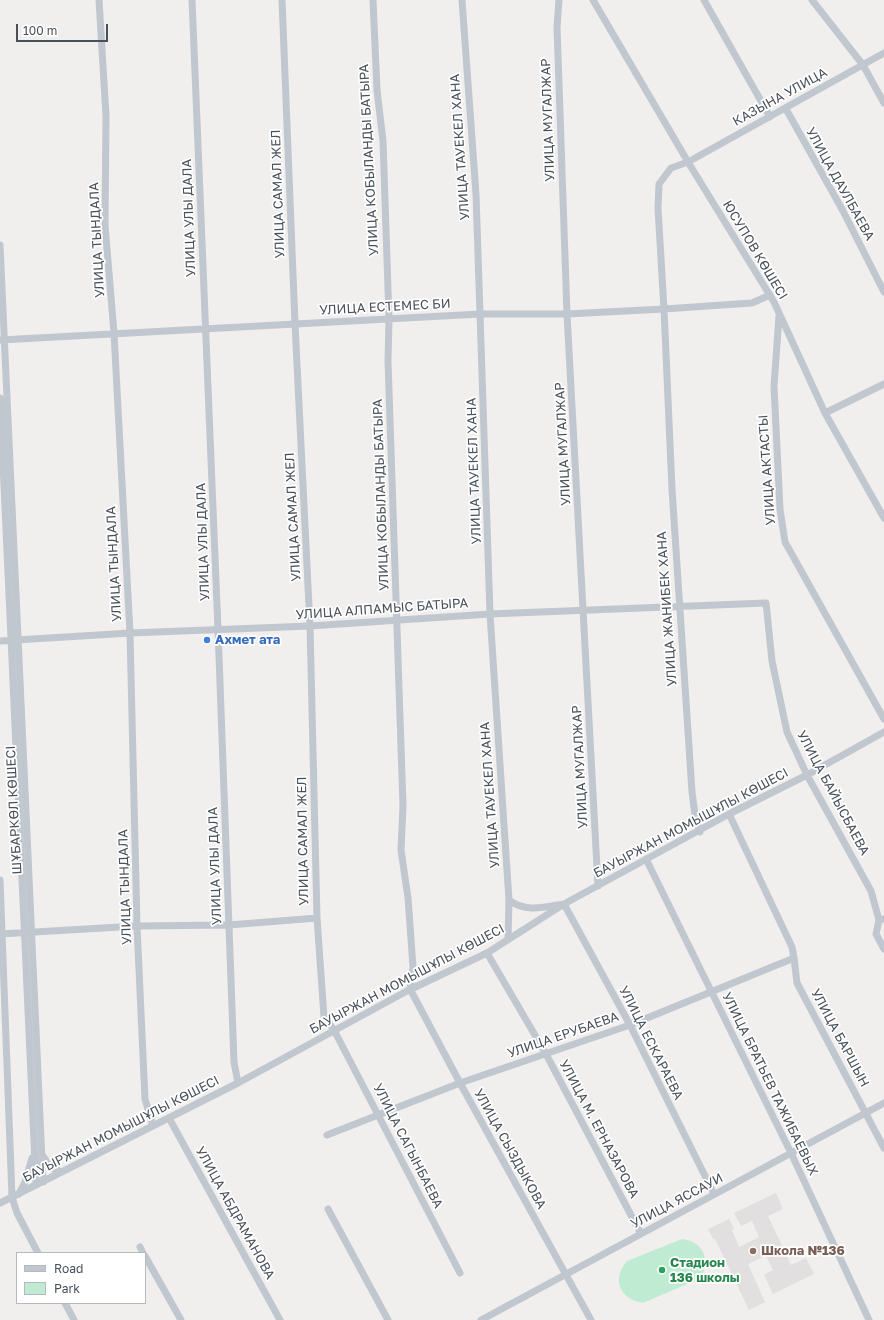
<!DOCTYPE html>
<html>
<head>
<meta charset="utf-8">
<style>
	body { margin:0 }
	#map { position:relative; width:884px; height:1320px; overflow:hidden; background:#f1eeee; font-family:"Golos Text",sans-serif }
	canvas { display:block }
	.legend { position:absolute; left:16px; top:1252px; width:130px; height:52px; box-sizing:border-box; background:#fff; border:1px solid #b6b9bd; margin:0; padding:5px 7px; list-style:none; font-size:12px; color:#48505a }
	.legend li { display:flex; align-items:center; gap:8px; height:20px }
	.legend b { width:20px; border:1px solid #b6b9bd }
	.scale { position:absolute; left:16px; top:24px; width:92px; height:18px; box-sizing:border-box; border:2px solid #48505a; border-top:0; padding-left:5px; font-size:12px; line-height:14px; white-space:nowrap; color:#48505a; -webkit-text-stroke:3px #fff; paint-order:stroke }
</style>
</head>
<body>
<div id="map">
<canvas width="884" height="1320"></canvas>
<ul class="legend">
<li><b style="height:5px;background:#c0c7cf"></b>Road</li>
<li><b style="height:11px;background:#bfebd3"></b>Park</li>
</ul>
<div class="scale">100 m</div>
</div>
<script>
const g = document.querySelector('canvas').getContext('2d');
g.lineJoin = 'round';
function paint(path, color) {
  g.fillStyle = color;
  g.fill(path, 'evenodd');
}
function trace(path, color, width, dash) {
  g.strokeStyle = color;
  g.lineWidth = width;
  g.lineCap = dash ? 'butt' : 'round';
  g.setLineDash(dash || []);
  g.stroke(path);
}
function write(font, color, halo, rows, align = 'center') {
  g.font = font + ' "Golos Text",sans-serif';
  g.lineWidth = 3.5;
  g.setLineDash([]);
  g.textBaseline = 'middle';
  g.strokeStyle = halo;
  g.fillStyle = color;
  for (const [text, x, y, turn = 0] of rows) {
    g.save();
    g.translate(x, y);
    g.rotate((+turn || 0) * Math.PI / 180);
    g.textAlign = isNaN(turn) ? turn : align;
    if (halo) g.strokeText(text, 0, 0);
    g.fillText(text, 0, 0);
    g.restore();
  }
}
paint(new Path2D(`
	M776,1193l7,16 -15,7 23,49 15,-7 8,16 -41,20 -9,-19 9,-5 -7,-14 -18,8 17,38 -16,8 -34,-71h-2l-5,-10 21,-10 5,10 -2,1 7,17 20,-10 -7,-16 -11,5 -7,-13z`), '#e1dfdf');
paint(new Path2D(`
	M682,1239c22,3 28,20 19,39l-58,25c-23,-4 -32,-23 -16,-42z`), '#bfebd3');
trace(new Path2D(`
	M99,0l7,116 -1,109 9,108 16,300 7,293 8,173 8,27
	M192,0l26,629 16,433 4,21
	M282,0l13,324 15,302 7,292 7,99 10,13 126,243
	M373,0l4,90 6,51 6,178 -1,42 15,445 -2,44 7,48 5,69 -3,22 50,94 131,237
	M462,0l14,194 14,420 19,286 -1,40
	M559,0l-2,27 10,287 31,572
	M593,0l95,162 86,140 51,111 59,105
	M704,0l66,117
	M812,0l51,65 21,38
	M786,109l57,102 41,81
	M0,245l43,937
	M779,316l-5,70 6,123 5,33 99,177
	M0,340l480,-26h87l97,-5 88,-6 18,-8
	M0,398l36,787
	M825,413l59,-29
	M0,641l130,-8 180,-7 180,-12 276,-11 6,58 15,71 20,43 64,116 8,29
	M700,832l-5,-17 -3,-23 -20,-303 -8,-180 -6,-101 1,-24 12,-16 17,-6 196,-109
	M646,859l145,294 78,167
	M0,880l12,317 5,16 21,40
	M509,900c16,13 36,7 55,4l66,121 84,169
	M884,919l-5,1 -3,14 8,15
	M0,934l137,-8 92,-1 88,-7
	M487,953l59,101 95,180
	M794,958l3,25 87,165
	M169,1118l111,202
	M327,1135l133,-52 170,-58 164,-67 -2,-11 -63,-133
	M43,1156l7,11 11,5
	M19,1194l6,-12 7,-24
	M0,1203l238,-120 169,-92 80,-38 77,-49 165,-90 78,-39 77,-43
	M328,1209l60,111
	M140,1247l3,6
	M145,1256l36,64
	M65,1303l9,17
	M481,1320l403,-217`), '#c0c7cf', 7);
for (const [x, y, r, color] of [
	[207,640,4,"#3f7fe0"],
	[753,1251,4,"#8d6e63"],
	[662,1270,4,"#2e9e5b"]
]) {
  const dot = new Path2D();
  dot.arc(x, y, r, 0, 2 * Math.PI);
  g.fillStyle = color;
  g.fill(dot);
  trace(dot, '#fff', 1.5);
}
write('13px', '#48505a', '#fff', [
	["КАЗЫНА УЛИЦА",780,97,-29],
	["УЛИЦА МУГАЛЖАР",548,120,-92],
	["УЛИЦА ТАУЕКЕЛ ХАНА",460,147,-94],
	["УЛИЦА КОБЫЛАНДЫ БАТЫРА",369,160,-93],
	["УЛИЦА ДАУЛБАЕВА",840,184,61],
	["УЛИЦА САМАЛ ЖЕЛ",278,194,-92],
	["УЛИЦА УЛЫ ДАЛА",189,218,-92],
	["УЛИЦА ТЫНДАЛА",97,240,-93],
	["ЮСУПОВ КӨШЕСІ",755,250,59],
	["УЛИЦА ЕСТЕМЕС БИ",385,307,-3],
	["УЛИЦА МУГАЛЖАР",563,444,-93],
	["УЛИЦА АКТАСТЫ",767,470,-94],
	["УЛИЦА ТАУЕКЕЛ ХАНА",474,471,-92],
	["УЛИЦА КОБЫЛАНДЫ БАТЫРА",381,495,-92],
	["УЛИЦА САМАЛ ЖЕЛ",293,517,-93],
	["УЛИЦА УЛЫ ДАЛА",203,542,-92],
	["УЛИЦА ТЫНДАЛА",114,564,-93],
	["УЛИЦА АЛПАМЫС БАТЫРА",382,609,-4],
	["УЛИЦА ЖАНИБЕК ХАНА",667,609,-94],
	["УЛИЦА МУГАЛЖАР",580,767,-93],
	["УЛИЦА БАЙЫСБАЕВА",833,793,62],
	["УЛИЦА ТАУЕКЕЛ ХАНА",490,795,-94],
	["ШҰБАРКӨЛ КӨШЕСІ",14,810,-93],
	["БАУЫРЖАН МОМЫШҰЛЫ КӨШЕСІ",691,823,-28],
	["УЛИЦА САМАЛ ЖЕЛ",303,841,-91],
	["УЛИЦА УЛЫ ДАЛА",215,866,-92],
	["УЛИЦА ТЫНДАЛА",125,887,-92],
	["БАУЫРЖАН МОМЫШҰЛЫ КӨШЕСІ",407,979,-28],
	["УЛИЦА ЕРУБАЕВА",563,1035,-19],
	["УЛИЦА БАРШЫН",840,1038,62],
	["УЛИЦА ЕСКАРАЕВА",651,1043,63],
	["УЛИЦА БРАТЬЕВ ТАЖИБАЕВЫХ",770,1084,64],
	["БАУЫРЖАН МОМЫШҰЛЫ КӨШЕСІ",121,1129,-27],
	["УЛИЦА М. ЕРНАЗАРОВА",599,1129,62],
	["УЛИЦА САГЫНБАЕВА",408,1146,63],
	["УЛИЦА СЫЗДЫКОВА",510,1149,61],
	["УЛИЦА ЯССАУИ",677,1201,-28],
	["УЛИЦА АБДРАМАНОВА",235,1213,61]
]);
write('bold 13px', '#366cbe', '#fff', [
	["Ахмет ата",215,640]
], 'left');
write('bold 13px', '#785e54', '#fff', [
	["Школа №136",761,1251]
], 'left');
write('bold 13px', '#27864d', '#fff', [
	["Стадион",670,1263],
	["136 школы",670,1278]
], 'left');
</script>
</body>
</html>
